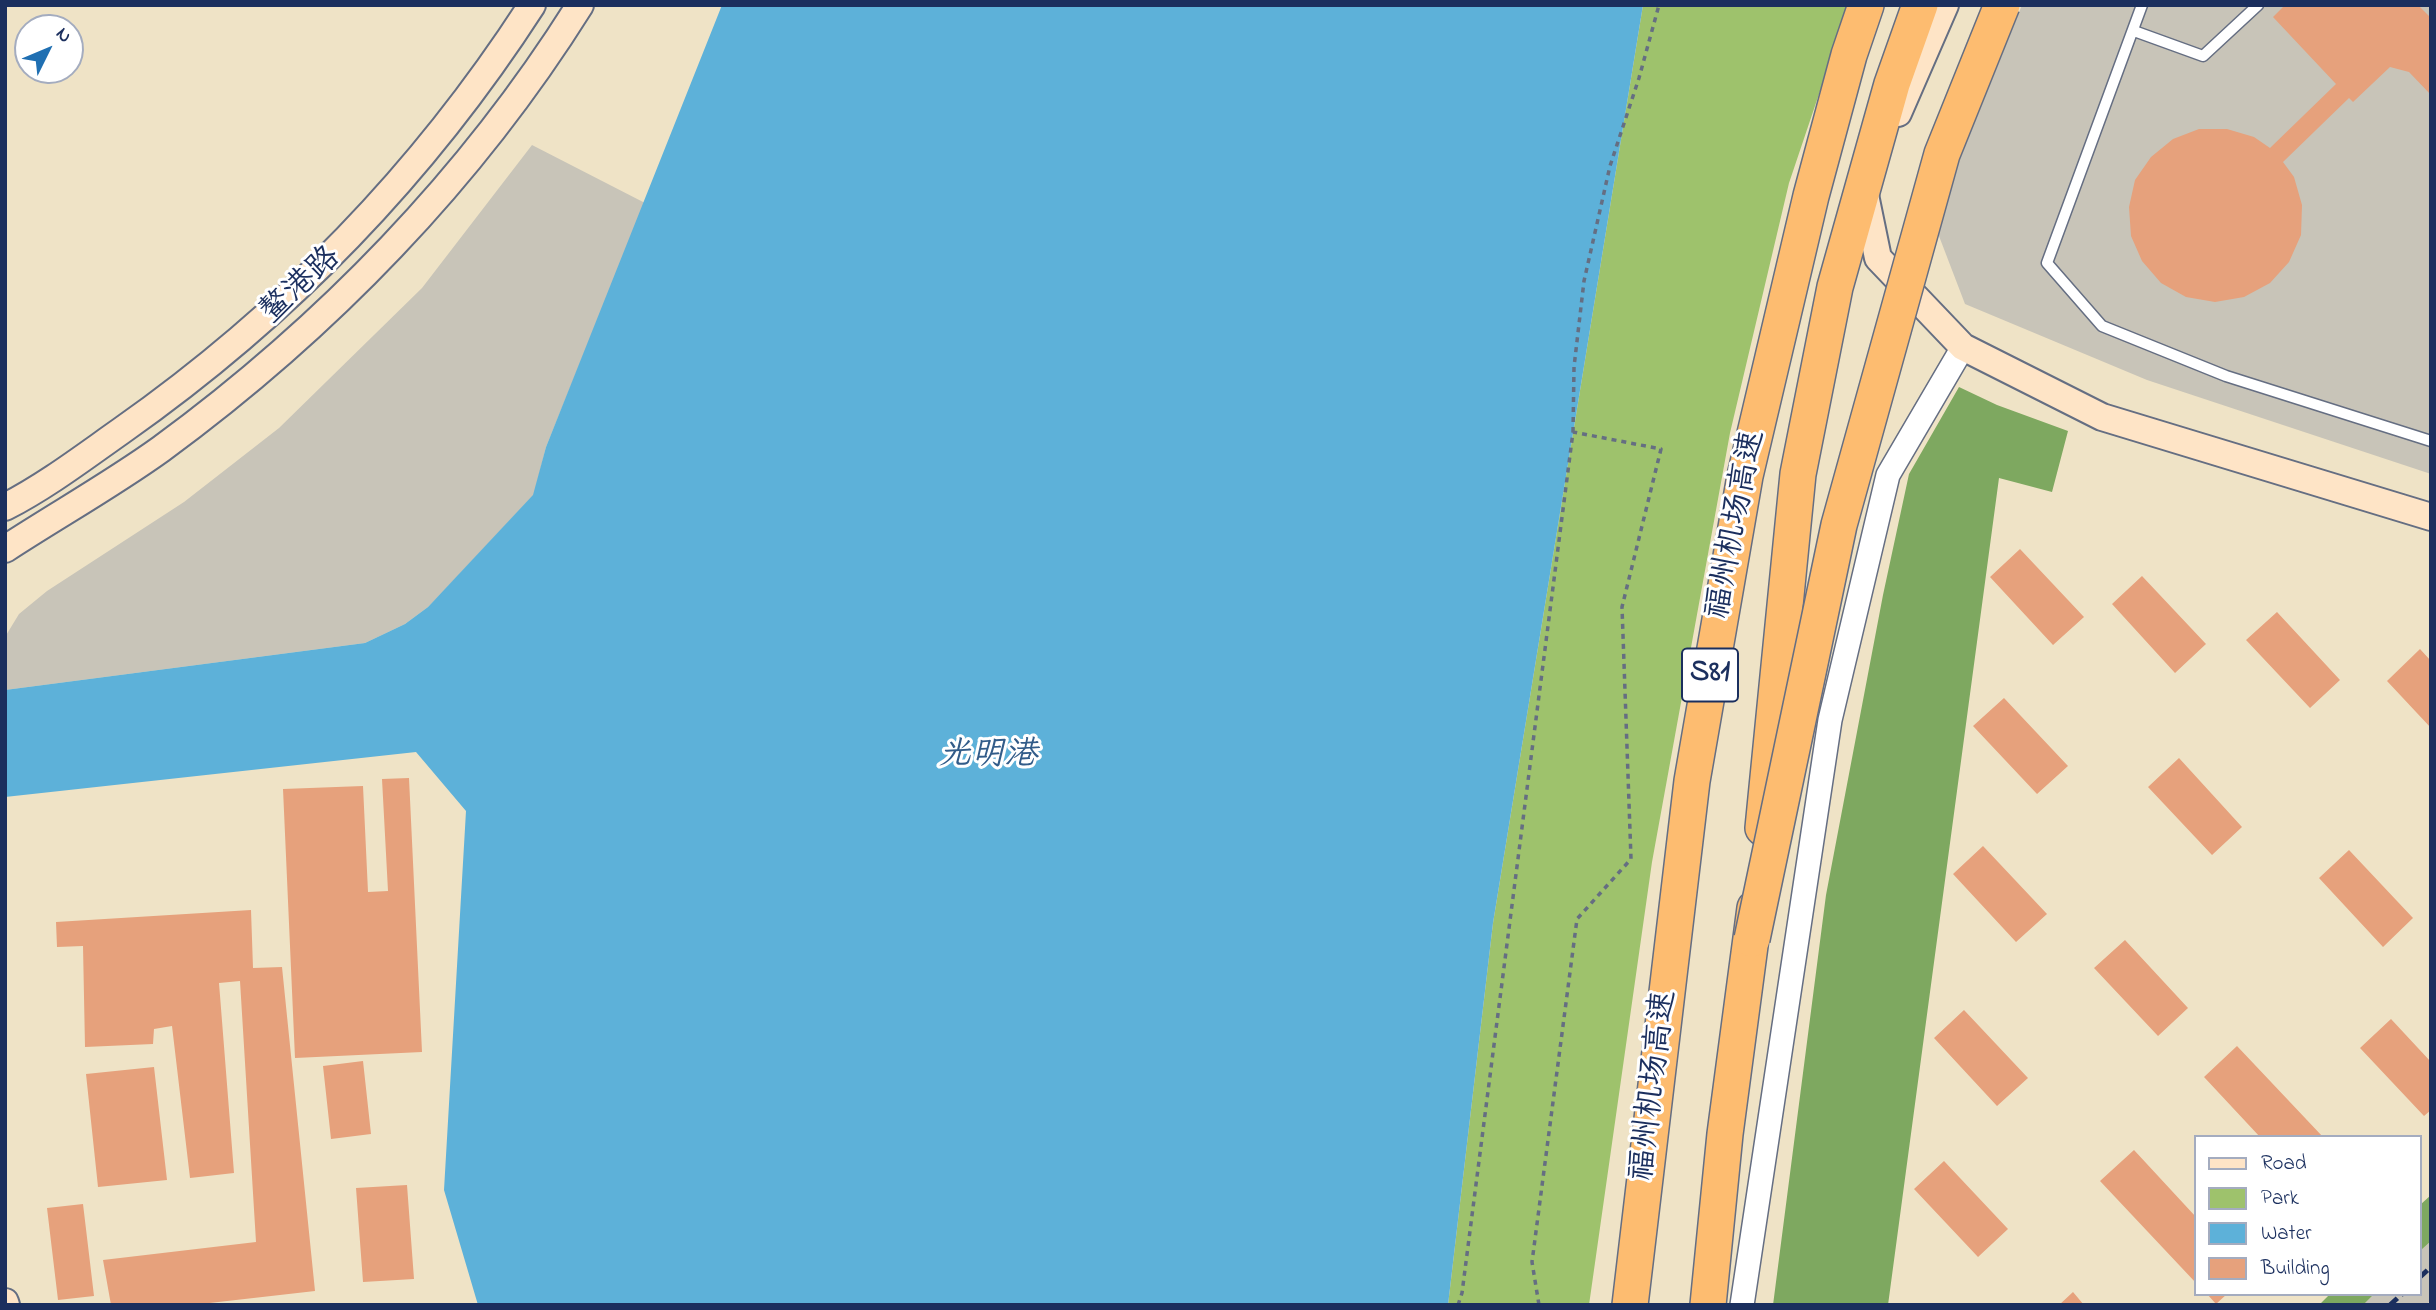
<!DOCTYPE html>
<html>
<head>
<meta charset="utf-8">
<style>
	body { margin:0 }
	#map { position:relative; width:2436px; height:1310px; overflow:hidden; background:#efe3c6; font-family:"Indie Flower",sans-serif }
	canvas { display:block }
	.frame { position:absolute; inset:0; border:7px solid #1b2f5e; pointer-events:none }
	.legend { position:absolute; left:2194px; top:1135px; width:228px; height:161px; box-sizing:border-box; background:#fff; border:2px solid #a4acbf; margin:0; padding:9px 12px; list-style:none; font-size:21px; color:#1b2f5e }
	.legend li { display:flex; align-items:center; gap:14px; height:35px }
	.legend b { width:35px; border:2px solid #a4acbf }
	.north { position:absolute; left:14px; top:14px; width:70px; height:70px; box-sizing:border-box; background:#fff; border:2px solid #a4acbf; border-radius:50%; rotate:47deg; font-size:19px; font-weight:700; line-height:28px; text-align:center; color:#1b2f5e }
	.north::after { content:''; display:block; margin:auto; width:24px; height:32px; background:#1f6fb2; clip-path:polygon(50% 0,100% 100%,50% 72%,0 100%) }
</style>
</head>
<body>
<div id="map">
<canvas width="2436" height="1310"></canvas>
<div class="frame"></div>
<ul class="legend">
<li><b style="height:9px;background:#fee4c6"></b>Road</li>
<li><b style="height:19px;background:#9ec26c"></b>Park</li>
<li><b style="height:19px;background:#5db1d9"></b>Water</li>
<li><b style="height:19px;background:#e6a17c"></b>Building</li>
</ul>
<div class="north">N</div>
</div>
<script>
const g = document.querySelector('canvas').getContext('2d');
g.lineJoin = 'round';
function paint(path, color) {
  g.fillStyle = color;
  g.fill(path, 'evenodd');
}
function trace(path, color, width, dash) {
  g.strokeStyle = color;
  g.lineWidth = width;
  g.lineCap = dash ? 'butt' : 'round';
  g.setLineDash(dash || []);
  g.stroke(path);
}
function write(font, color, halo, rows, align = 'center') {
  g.font = font + ' "Indie Flower","LXGW WenKai TC",sans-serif';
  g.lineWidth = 6;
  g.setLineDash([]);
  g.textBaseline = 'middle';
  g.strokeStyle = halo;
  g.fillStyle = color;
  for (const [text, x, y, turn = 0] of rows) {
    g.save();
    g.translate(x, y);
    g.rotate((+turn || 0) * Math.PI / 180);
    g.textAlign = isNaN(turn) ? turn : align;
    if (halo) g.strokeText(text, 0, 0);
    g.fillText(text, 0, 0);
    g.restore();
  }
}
paint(new Path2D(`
	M2022,5h409v469l-284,-94 -182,-76 -31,-81z
	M532,145l113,58 -99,244 -12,48 -82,87 -24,25 -23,17 -40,19 -360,47v-53l14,-23 28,-23 137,-89 95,-74 143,-140z
	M2431,1241v59l-5,5h-63l11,-11h46v-43z`), '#c8c4b8');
paint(new Path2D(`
	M1643,5h206l-60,178 -59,250 -78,429 -63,443h-141l45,-382z`), '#9ec26c');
paint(new Path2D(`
	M1959,387l38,18 71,26 -16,61 -53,-14 -111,827h-115l53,-410 57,-300 26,-121z
	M2431,1195v46l-11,10v-46z
	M2330,1294h44l-11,11h-44z`), '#7ea860');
paint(new Path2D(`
	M722,5h921l-150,918 -45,382h-970l-34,-115 22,-379 -50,-59 -411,45v-107l360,-47 40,-19 23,-17 105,-112 13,-48z`), '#5db1d9');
paint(new Path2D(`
	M2285,5h133l13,13v77l-22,-23 -19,-5 -37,35 -4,-4 -66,64 11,15 8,28 -1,30 -12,27 -19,21 -26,14 -29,5 -29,-5 -25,-14 -19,-22 -11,-25 -2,-29 6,-27 16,-23 22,-18 26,-10h28l27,8 16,11 66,-64 -63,-67z
	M2020,549l64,68 -31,28 -63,-68z
	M2142,576l64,68 -31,29 -63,-69z
	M2277,612l63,68 -30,28 -64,-68z
	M2420,649l11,12v67l-44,-47z
	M2004,698l64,68 -31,28 -64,-68z
	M2179,758l63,69 -30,28 -64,-68z
	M409,778l13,274 -127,6 -12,-269 80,-3 5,106 20,-1 -6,-112z
	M1983,846l64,68 -31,28 -63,-68z
	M2349,850l64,68 -30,29 -64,-69z
	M251,910l2,58 29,-1 33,324 -123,14h-81l-8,-45 153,-18 -16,-261 -21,2 15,190 -44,5 -18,-152 -18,3 -1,15 -68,3 -2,-101 -26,1 -1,-25z
	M2125,940l63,68 -30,28 -64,-68z
	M1964,1010l64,68 -31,28 -63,-68z
	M2391,1019l40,43v48l-7,6 -64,-68z
	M2237,1046l86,91h-63l-56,-60z
	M363,1061l8,73 -40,5 -8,-73z
	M154,1067l13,113 -69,7 -12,-113z
	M2134,1150l62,67v66l-96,-102z
	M1944,1161l64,68 -30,28 -64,-68z
	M407,1185l7,94 -51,3 -7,-94z
	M83,1204l11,92 -36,4 -11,-92z
	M2073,1292l11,13h-25z
	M2207,1294h20l-11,10z`), '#e6a17c');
const service = new Path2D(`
	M2142,5l-95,258 55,63 124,50 205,65
	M2134,31l69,25 55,-51`);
const tertiary = new Path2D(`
	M1742,1305l88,-585 58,-245 75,-128`);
const secondary = new Path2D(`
	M1898,113l47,-108
	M1864,190l14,68 85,89 139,70 329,100
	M5,507c41,-21 79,-50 116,-76 165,-116 302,-257 411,-426
	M5,549c52,-34 106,-64 156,-100 165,-121 310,-270 419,-444
	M5,1302l1,3`);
const motorway = new Path2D(`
	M1763,828l35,-354 37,-187 57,-203 28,-79
	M1630,1305l62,-524 53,-305 66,-280 38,-141 17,-50
	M1708,1305l17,-171 30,-226`);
trace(service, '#656e82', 13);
trace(tertiary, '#656e82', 26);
trace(secondary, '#656e82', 30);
trace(motorway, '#656e82', 38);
trace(new Path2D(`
	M1573,432l1,-65 10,-86 26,-115 29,-88 20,-73
	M1458,1305l4,-12 111,-861 88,17 -39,158 9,252 -54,60 -45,343 7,43`), '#656e82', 3.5, [5, 5]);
trace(service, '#fff', 10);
trace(tertiary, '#fff', 23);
trace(secondary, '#fee4c6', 26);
trace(motorway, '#fdbc70', 35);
trace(new Path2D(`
	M2420,1277l11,-10
	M2390,1305l12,-11`), '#1b2f5e', 5, [10, 5]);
const motorwayBridge = new Path2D(`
	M1752,939l87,-414 103,-371 60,-149`);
trace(motorwayBridge, '#656e82', 38, []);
trace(motorwayBridge, '#fdbc70', 35);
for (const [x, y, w] of [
	[1710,675,56]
]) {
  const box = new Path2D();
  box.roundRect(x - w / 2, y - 26.5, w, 53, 5);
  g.fillStyle = '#fff';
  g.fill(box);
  trace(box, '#1b2f5e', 2);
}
write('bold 30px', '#1b2f5e', null, [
	["S81",1710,675]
]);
write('32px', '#1b2f5e', '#fff', [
	["鳌港路",302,287,-43],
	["福州机场高速",1738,525,-79],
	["福州机场高速",1656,1086,-83]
]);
write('italic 33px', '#325c89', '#fff', [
	["光明港",988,758]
]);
</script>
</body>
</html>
